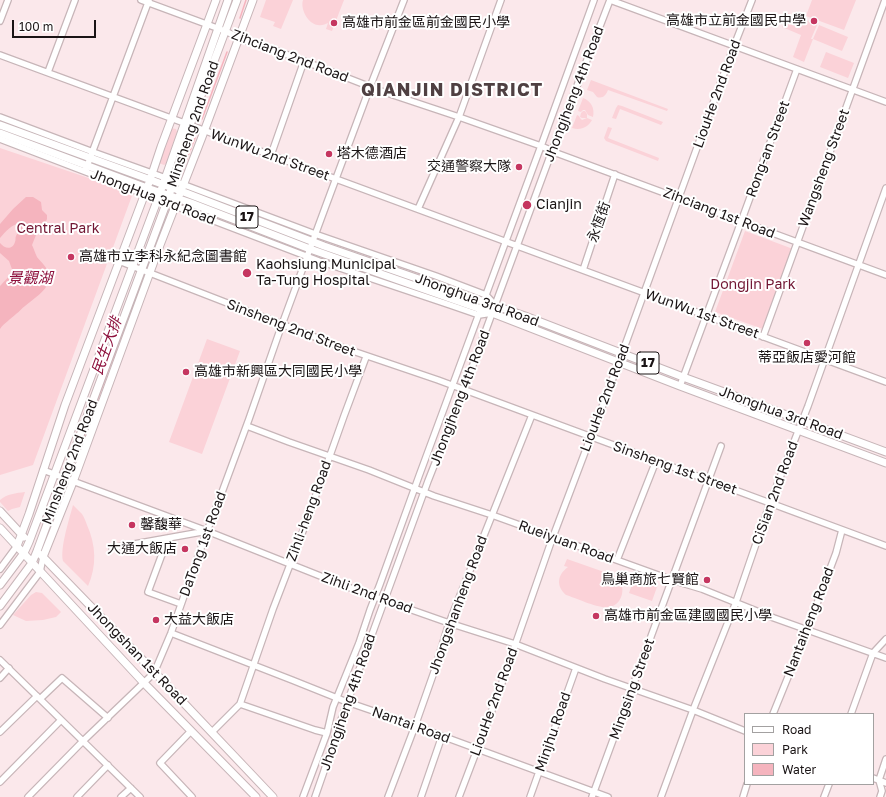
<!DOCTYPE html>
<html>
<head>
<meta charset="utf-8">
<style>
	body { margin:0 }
	#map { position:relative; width:886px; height:797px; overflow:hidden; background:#fbe8eb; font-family:"Golos Text",sans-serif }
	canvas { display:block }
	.legend { position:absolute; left:744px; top:713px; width:130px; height:72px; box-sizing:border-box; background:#fff; border:1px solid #a3a1a1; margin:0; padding:5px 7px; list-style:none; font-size:12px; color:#1a1415 }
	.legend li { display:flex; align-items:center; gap:8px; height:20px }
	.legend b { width:20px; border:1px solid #a3a1a1 }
	.scale { position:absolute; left:12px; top:20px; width:84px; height:18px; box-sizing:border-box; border:2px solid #1a1415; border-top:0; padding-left:5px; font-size:12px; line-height:14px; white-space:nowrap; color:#1a1415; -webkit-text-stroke:3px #fff; paint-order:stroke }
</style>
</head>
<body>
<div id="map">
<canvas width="886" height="797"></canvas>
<ul class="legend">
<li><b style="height:5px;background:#fff"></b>Road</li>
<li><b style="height:11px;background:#fbd2d8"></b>Park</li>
<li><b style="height:11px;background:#f5b4be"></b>Water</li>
</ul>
<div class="scale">100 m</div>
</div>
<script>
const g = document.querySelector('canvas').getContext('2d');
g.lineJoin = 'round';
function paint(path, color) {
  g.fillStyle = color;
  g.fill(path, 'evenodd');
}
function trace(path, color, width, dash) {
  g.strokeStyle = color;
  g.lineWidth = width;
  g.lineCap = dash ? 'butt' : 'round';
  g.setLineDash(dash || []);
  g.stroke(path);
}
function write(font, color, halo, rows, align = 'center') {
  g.font = font + ' "Golos Text","Noto Sans TC",sans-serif';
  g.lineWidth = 4;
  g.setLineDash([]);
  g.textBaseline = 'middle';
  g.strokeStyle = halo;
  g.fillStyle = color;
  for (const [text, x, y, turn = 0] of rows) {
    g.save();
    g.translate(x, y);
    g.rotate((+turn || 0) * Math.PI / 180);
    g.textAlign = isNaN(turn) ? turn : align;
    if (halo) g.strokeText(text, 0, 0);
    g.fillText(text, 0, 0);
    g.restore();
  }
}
paint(new Path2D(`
	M266,0h27l-12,29 -8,-3 2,-4 -15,-5z
	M303,0h41l-12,31 -6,-2 2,-6c-3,1 -6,3 -10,2 -10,-1 -18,-16 -15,-25z
	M812,0h44l-12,30 -38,-14z
	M788,13l29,12 -6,14h2l6,-14 29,12 -6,14 -29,-12 -9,23 -11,-5 8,-22 -19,-8z
	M826,52l28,11 -6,15 -28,-11z
	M591,80l77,29 -1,2 -59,-21c-2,5 -5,9 -11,7l-4,-5 -6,-2z
	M583,98c8,3 12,10 10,19l-5,-2 -3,-5h-2l-2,2 -3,-1z
	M618,105l4,1 41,16 -2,3 -41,-16 -4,10 -4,-1 4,-10z
	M583,111h2l2,3v4l5,2c-4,7 -11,11 -20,8l5,-13 2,1 1,2 2,2 5,-2h-5l-2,-1 1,-4z
	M608,127l4,1 -4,10 51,20 -1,3 -52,-20 -2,-3z
	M171,128l5,1 1,3 -11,32 -2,1 -5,-2z
	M0,148l133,45 -100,272 -33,10z
	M745,231l48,18 -30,80 -48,-17z
	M207,339l33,12 -38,103 -33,-12z
	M25,492l-5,15 -8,2 -4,2 -8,-9v-2c7,-6 16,-7 25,-8z
	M73,505c3,3 6,6 9,9 2,3 4,8 5,11 9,20 10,41 1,61l-25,-25c-3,-13 6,-41 10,-56z
	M567,559l60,21 -2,6h-3c1,6 0,10 -3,15 -2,3 -7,6 -11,6 -9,2 -32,-9 -42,-12 -10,-9 -9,-20 2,-28l-4,-1z
	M634,579l23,8 -5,14 -23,-8z
	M36,592l6,1 19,19 -5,5 -13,3 -17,1 -13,-6 18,-20z`), '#fbd2d8');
paint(new Path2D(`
	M26,197h7l8,5 1,8 5,5v4l-3,7 -6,4 -6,15c2,4 3,8 5,12 4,5 11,11 12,18 3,13 -16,24 -24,31 -3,2 -6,6 -9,8 -5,5 -12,9 -16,15v-43l13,-14 -4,-11 -9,-8v-10c4,5 12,8 15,-1 1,-2 0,-4 1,-6 2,-4 5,-7 5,-12l-1,-1c-9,2 -14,8 -20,15v-14l13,-15z`), '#f5b4be');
trace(new Path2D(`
	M240,18l6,-18
	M202,119l25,-67
	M186,161l9,-23
	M149,263l13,-36
	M93,412l46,-124
	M76,458l10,-26`), '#f5b4be', 1.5);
const minor = new Path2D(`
	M141,0l84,31 21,10 26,8 32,12 77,30 78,26 82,29 18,8 327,121
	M610,0l276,102
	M0,21l8,-21
	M0,55l886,327
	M48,72l27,-72
	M0,117l93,35 81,29 141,53 121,42 50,19 9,10
	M0,139l319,122 131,44 29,10 13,-2
	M271,155l33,-94
	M86,169l63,-169
	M418,209l41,-92 42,-117
	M119,261l219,85 100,34 448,166
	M583,270l32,-96
	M763,337l122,-337
	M680,386l61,-164 56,-153
	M247,426l42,16 80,28 65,26 58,19 180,65 30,9 72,29 112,40
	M43,470l164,61 151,60 91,32 66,21 90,35 88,31 52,21
	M168,538l-20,54 33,12
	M112,548l95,-17
	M617,560l39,-99
	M0,569l17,-23
	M0,625l40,-53 3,-15
	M171,633l121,47 55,22 38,13 223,82
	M0,660l140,137
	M0,678l9,-10
	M40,699l22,-21 46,40
	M240,704l75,26 12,3
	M773,714l34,-84 29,-77 6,-23
	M851,714l22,-61 13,-14
	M191,731l-31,32 32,34
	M0,732l37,-36
	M212,732l28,-28 33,-95 33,-86 38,-107 22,-59
	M873,778l13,5
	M0,782l61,-62
	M28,797l55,-56 71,-68 17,-40 36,-102 11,-28 31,-84 31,-89 45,-122 45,-121 34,-87
	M77,797l31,-32
	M121,797l10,-9
	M303,797l24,-64 6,-26 26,-64 11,-33 10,-26 39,-108 122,-330 53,-146
	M315,797l8,-23 20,-60 85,-233 32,-81 92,-249 58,-151
	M388,797l27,-71 19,-54 15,-49 83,-208
	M421,797l21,-61
	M459,797l38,-100 54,-155 65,-172 118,-324 18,-46
	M530,797l46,-129
	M592,797l129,-351
	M661,797l32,-87 43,-108 34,-99 38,-97 78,-218
	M743,797l4,-13
	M824,797l5,-13
	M880,797l2,-6 -3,-11 7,-21`);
const major = new Path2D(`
	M0,125l181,66 143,55 201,70 158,61 101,37 102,38
	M0,133l147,55 44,15 119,46 182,64 188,73 206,77
	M0,511l24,26
	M0,528l144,155 112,114
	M17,546l12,-32 36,-109 85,-225 11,-33 55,-147
	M41,555l121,125 111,117
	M43,557l30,-75 87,-237 42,-108 51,-137
	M0,585l24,-32 5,-11 131,-349 68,-193
	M0,606l32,-43 5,-12 132,-355 21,-71 47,-125`);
trace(minor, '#c7b5b8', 8);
trace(major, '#c7b5b8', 9);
trace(minor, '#fff', 5.5);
trace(major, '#fff', 7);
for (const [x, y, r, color] of [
	[814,21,4,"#c53660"],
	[334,23,4,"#c53660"],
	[329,154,4,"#c53660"],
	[519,167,4,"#c53660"],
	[527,205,5,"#c53660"],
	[71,257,4,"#c53660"],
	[247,273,5,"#c53660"],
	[807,343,4,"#c53660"],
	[186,372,4,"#c53660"],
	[132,525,4,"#c53660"],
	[185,549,4,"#c53660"],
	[707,580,4,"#c53660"],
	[596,616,4,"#c53660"],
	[156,620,4,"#c53660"]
]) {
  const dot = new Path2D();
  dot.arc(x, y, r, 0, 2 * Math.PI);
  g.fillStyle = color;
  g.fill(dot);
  trace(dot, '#fff', 1.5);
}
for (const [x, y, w] of [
	[247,217,22],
	[648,363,22]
]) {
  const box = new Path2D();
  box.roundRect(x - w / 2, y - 11, w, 22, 3);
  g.fillStyle = '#fff';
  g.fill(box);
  trace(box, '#1a1415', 1);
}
write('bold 13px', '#1a1415', null, [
	["17",247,217],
	["17",648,363]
]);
write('14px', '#1a1415', '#fff', [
	["高雄市立前金國民中學",806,21,"right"],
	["高雄市前金區前金國民小學",342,23],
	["塔木德酒店",337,154],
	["交通警察大隊",511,167,"right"],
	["Cianjin",536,205],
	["高雄市立李科永紀念圖書館",79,257],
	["Kaohsiung Municipal",256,265],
	["Ta-Tung Hospital",256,281],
	["蒂亞飯店愛河館",807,358,"center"],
	["高雄市新興區大同國民小學",194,372],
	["馨馥華",140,525],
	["大通大飯店",177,549,"right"],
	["鳥巢商旅七賢館",699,580,"right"],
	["高雄市前金區建國國民小學",604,616],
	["大益大飯店",164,620]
], 'left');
write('14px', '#1a1415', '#fff', [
	["Zihciang 2nd Road",290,56,21],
	["Jhongjheng 4th Road",574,94,-69],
	["LiouHe 2nd Road",717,94,-70],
	["Minsheng 2nd Road",193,124,-71],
	["Rong-an Street",768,149,-70],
	["WunWu 2nd Street",270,155,20],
	["Wangsheng Street",824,168,-70],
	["JhongHua 3rd Road",153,197,21],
	["Zihciang 1st Road",719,213,21],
	["永恆街",599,222,-71],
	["Jhonghua 3rd Road",477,300,20],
	["WunWu 1st Street",702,314,20],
	["Sinsheng 2nd Street",291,328,21],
	["Jhongjheng 4th Road",460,398,-69],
	["LiouHe 2nd Road",605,398,-69],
	["Jhonghua 3rd Road",781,413,20],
	["Minsheng 2nd Road",70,462,-69],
	["Sinsheng 1st Street",675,468,20],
	["CiSian 2nd Road",775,493,-70],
	["Zihli-heng Road",309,511,-70],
	["Rueiyuan Road",566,542,20],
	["DaTong 1st Road",203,544,-70],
	["Zihli 2nd Road",367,593,20],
	["Jhongshanheng Road",458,605,-70],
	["Nantaiheng Road",809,622,-69],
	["Jhongshan 1st Road",137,654,46],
	["Mingsing Street",632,689,-70],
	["Jhongjheng 4th Road",348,702,-71],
	["LiouHe 2nd Road",494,702,-70],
	["Nantai Road",411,725,20],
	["Minjhu Road",553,732,-71]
]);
write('14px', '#711532', '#fff', [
	["Central Park",58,229],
	["Dongjin Park",753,285]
]);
write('italic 15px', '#8e113d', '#fff', [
	["景觀湖",30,278],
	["民生大排",107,346,-70]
]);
g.letterSpacing = '1px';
write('bold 18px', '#4f4042', '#fff', [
	["QIANJIN DISTRICT",452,90]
]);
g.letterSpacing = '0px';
</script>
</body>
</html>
